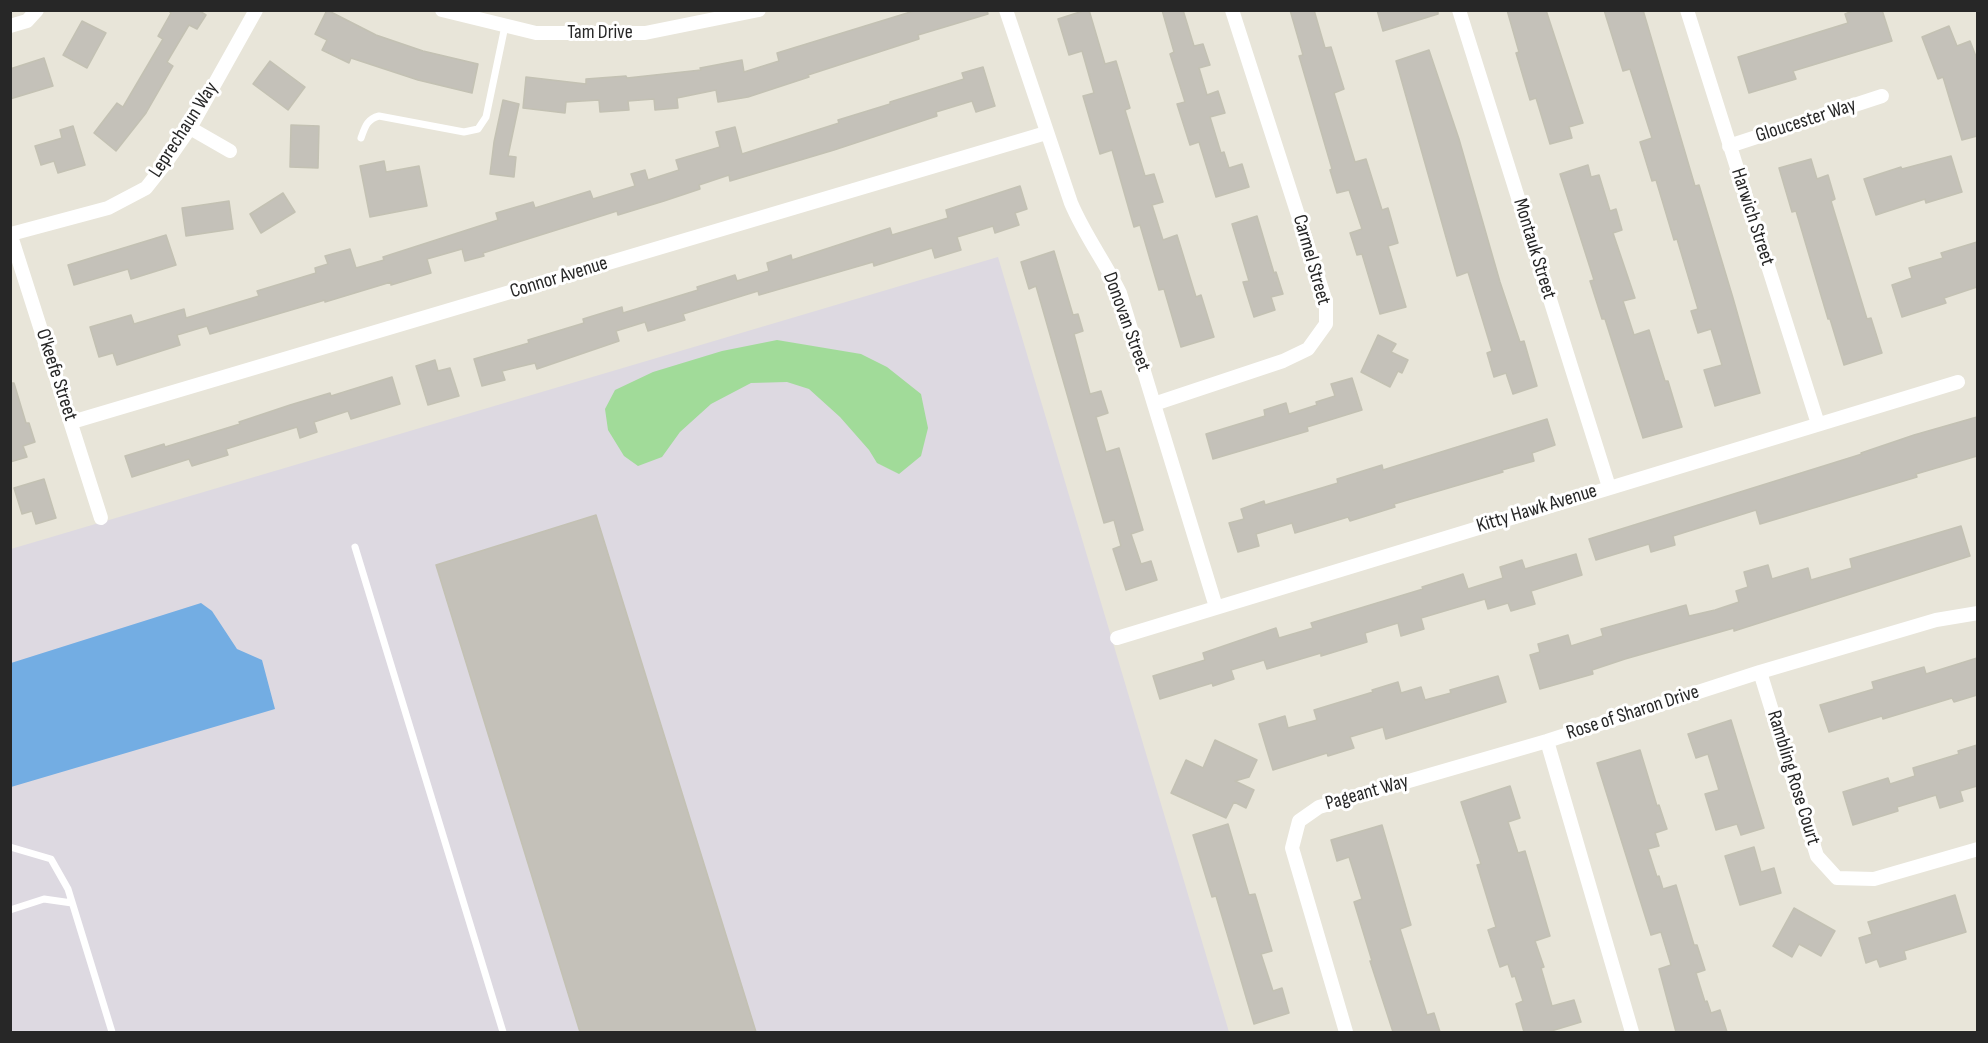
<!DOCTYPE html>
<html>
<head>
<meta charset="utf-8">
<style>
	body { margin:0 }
	#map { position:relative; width:1988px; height:1043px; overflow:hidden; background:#e8e5d9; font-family:"Sofia Sans Condensed",sans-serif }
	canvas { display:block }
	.frame { position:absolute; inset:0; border:12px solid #272727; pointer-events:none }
</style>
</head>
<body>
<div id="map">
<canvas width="1988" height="1043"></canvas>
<div class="frame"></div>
</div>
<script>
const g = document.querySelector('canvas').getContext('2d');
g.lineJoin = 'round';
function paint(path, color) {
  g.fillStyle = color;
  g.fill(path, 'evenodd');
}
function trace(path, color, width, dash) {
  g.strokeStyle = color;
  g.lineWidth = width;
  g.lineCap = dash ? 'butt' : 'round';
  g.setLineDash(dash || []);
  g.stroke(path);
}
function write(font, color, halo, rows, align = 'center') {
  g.font = font + ' "Sofia Sans Condensed",sans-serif';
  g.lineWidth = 6;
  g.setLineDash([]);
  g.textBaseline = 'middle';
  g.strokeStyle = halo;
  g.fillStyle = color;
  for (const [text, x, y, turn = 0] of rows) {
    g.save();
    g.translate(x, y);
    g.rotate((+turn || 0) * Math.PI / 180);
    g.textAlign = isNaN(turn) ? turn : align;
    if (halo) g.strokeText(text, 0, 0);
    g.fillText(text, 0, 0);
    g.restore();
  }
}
paint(new Path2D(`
	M998,257l231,775h-1218v-483z`), '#ddd9e1');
paint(new Path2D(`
	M777,340l84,14 26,13 34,27 7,34 -7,28 -22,18 -22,-11 -8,-13 -29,-33 -31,-28 -22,-7 -36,1 -40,21 -31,28 -18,25 -24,9 -14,-10 -16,-26 -3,-21 10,-19 38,-18 69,-21z`), '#a1db99');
paint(new Path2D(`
	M201,603l11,8 25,38 25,11 13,49 -264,78v-124z`), '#73ade3');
const building = new Path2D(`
	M168,10h30l8,5 -9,14 -8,-4 -22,37 6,4 -27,47 -30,38 -22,-18 23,-30 6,4 40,-68 -5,-3 13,-23z
	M327,10l49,25 47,16 55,13 -6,29 -54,-13 -67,-22 -2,5 -27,-13 5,-10 -12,-6z
	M917,10h70l1,4 -70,21 1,4 -111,36 1,2 -61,20 -30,5 -2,-12 -39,8 1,10 -23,2 -1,-11 -26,2 1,9 -29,2 -1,-12 -33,2 -1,11 -42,-5 3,-31 60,7v-5l40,-3 1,2 74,-8 -1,-2 42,-8 2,12 35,-11 -2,-8z
	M1086,10h3l16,54 11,-3 14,47 -5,2 20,66 9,-2 9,28 -11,3 11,35 14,-5 19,62 5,-2 13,42 -33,10 -17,-58 -5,1 -19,-65 -6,2 -22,-77 -12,4 -17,-58 11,-3 -12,-42 -13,4 -11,-36z
	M1162,10h21l11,36 9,-2 7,21 -11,3 8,27 11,-4 7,22 -15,4 11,36 3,-1 5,16 13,-4 7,23 -33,10 -17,-55 -9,3 -13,-41 8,-2 -15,-48 4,-2z
	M1290,10h24l11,38 6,-1 13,42 -10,4 21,69 11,-3 16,51 6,-2 10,35 -10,3 18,61 -26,7 -18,-60 -5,1 -7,-22 12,-4 -13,-39 -12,3 -7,-23 2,-1 -33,-113 4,-1z
	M1377,10h61v4l-55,17z
	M1507,10h39l37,113 -14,4 3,11 -22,6 -14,-46 -6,2 -14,-47 3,-1z
	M1604,10h39l52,176 4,-1 34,113 27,95 -45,13 -11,-36 18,-5 -11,-36 -13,4 -7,-22 7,-2 -21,-70 -3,1 -18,-60 -4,1 -12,-39 12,-4 -22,-69 -7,2z
	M1855,10h27l10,31 -99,30 3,8 -47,14 -11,-36 110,-34 -3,-9z
	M82,21l24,12 -19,35 -24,-13z
	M1949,26l8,20 13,-5 7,18v77l-15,4 -19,-63 -5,2 -16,-42z
	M1429,50l30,89 41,143 20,60 4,-1 13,45 -24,8 -7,-21 -12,4 -7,-24 5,-2 -24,-79 -11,4 -61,-215z
	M44,58l9,28 -43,13v-30z
	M270,61l35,26 -17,23 -35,-26z
	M983,67l12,39 -19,6 -4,-11 -36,11 1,4 -103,34 -104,31 -1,-6 -30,10 1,4 -36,12 -46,14 -1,-4 -134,42 1,3 -19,5 -3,-12 -35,10 4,14 -40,12v-3l-66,20v-2l-115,34 -3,-8 -30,9 3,10 -63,20 -4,-12 -14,4 -9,-30 41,-12 3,9 50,-15 2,9 73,-22 -2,-5 59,-18 -1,-5 13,-4 -3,-8 25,-7 6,19 28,-8 -1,-3 115,-37 -2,-7 37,-11 2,6 55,-17 3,8 42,-13 -4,-12 14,-4 3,10 31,-10 -3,-10 44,-13 -4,-15 19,-5 7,27 97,-31 -1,-3 52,-16v-2l74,-23 -2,-6z
	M503,100l16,4 -11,52 8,1 -2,20 -24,-3 4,-32z
	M291,125l28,1 -1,42 -28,-1z
	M73,126l12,39 -27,8 -4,-12 -13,4 -6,-19 27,-8 -2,-8z
	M1951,156l11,36 -36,11 -1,-4 -49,16 -12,-36 37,-12 1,2z
	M1811,159l6,20 11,-4 7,24 -4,2 36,118 4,-1 11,35 -38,12 -14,-46h-2l-32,-108 -4,1 -13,-44z
	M384,161l2,11 33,-6 8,40 -57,11 -10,-51z
	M1588,165l3,12 8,-2 11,36 6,-2 6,21 -9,3 22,65 -12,3 11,34 15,-5 16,51h3l14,46 -39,11 -38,-119h-3l-12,-38 4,-1 -34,-106z
	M1020,186l7,23 -12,4 4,12 -24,8 -2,-7 -36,11 4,13 -26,8 -3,-10 -58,18 -1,-4 -114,33 -1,-4 -75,23 2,6 -37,11 -3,-9 -29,9 3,10 -82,28 -2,-6 -33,8 3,9 -23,6 -8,-27 55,-16 -1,-3 56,-17 -1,-4 39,-12 1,6 75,-23 -1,-3 38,-12 2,6 32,-10 -2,-8 24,-8 1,5 98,-32 2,7 56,-17 -2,-8z
	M283,193l12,19 -34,21 -11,-19z
	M229,201l4,28 -47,7 -4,-28z
	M1257,216l17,57 2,-1 7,22 -12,3 4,13 -21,7 -11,-35 6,-1 -17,-57z
	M166,235l10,30 -45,14 -3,-10 -54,16 -6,-20z
	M1977,242v45l-33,11 2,5 -44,14 -10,-32 20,-7 -3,-10 34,-10 -2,-5z
	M1054,251l19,64 5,-1 5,17 -9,3 16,60 11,-3 7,22 -12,4 10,35 13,-4 24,82 -12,4 10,30 10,-3 6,19 -31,10 -13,-41 8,-3 -7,-26 -10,3 -68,-237 -7,3 -8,-27z
	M1378,335l18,9 -5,8 17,8 -6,13 -4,-2 -8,16 -29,-15z
	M435,360l3,11 12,-3 9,28 -31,9 -12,-39z
	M392,377l8,27 -49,15 -3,-8 -34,11 3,10 -17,6 -3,-11 -71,22 2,6 -36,11 -3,-7 -57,18 -7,-21 39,-12 1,3 75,-23 -1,-2 51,-17 40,-12 1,3z
	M1352,378l10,32 -55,17 1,4 -95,28 -7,-25 59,-18 -1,-6 22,-7 3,11 28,-9 -1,-3 19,-6 -4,-12z
	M10,383h4l12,40h3l6,19 -12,4 4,11 -17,5z
	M1977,417v39l-61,18 1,3 -157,47 -4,-14 -83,26 2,9 -24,7 -2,-8 -53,16 -7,-21 273,-85 -1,-1 53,-18z
	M1547,419l8,26 -23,8 2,8 -32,9 1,2 -109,32 1,3 -45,14 -2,-4 -53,16 -3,-10 -36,11 3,12 -21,6 -9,-29 15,-4 -3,-10 23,-8 1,4 73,-22 -1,-4 45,-14 1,5z
	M44,479l12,39 -20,6 -4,-13 -10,3 -8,-26z
	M596,515l160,517h-176l-144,-467z
	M1961,526l9,30 -236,75v-3l-109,31 -33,11 1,4 -53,15 -10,-34 10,-3 -2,-8 30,-9 3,11 32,-10 -2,-7 85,-24 3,11 26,-6 24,-8 -3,-11 12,-4 -4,-15 24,-7 4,14 36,-11 3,12 41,-12 -2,-9z
	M1576,554l6,21 -51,16 4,13 -24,7 -3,-8 -20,6 -3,-10 -64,19 3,11 -23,7 -3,-13 -33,10 2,9 -46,14v-3l-54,16 -3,-9 -33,10 3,9 -21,7 -1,-3 -52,16 -7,-23 52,-16 -2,-7 73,-25 3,10 34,-10 -2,-5 112,-34 -1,-2 41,-13 5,15 35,-11 -3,-11 22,-7 3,9z
	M1977,658v37l-23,7 -2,-4 -69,21 -1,-3 -53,16 -9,-27 54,-16 -2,-7 52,-15 2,7z
	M1498,676l8,26 -120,37 -3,-12 -33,10 4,11 -26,8 -1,-3 -54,17 -14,-46 26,-8 3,12 29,-8 -3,-10 59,-18 -1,-2 26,-8 3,11 20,-6 4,13 26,-7 -1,-3z
	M1731,720l33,108 -23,7 -4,-11 -21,6 -11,-36 14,-4 -11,-36 -12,4 -8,-24z
	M1215,740l42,20 -8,17 -14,4 19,9 -8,18 -12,-6 -8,16 -55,-25 15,-33 17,8z
	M1977,745v41l-17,5 3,10 -23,7 -4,-13 -39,12 1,4 -45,14 -10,-33 45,-14 2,6 25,-8 -2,-8 46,-14 -1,-3z
	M1640,750l17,56 2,-1 8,24 -12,4 4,13 -11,3 9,28 2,-1 4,13 13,-4 18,60h3l8,25 -9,3 9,29 2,-1 4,12 9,-3 7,22h-51l-17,-63 12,-4 -10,-33 -10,3 -54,-172z
	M1510,786l10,32 -12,4 10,31 7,-2 25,85 -15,5 9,26 -3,1 11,38 22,-6 7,22 -33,10h-24l-8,-28 7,-3 -8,-25 -3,1 -4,-13 -8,3 -12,-37 8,-3 -19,-62 4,-1 -20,-62z
	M1228,824l21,71 6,-1 17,57 -11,3 12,37 9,-3 7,25 -35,11 -38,-128 -4,1 -19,-62z
	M1382,825l29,100 -11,4 27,86 7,-2 6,19h-47l-23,-71h2l-18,-59 8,-3 -13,-42 -12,4 -6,-21z
	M1754,847l7,25 13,-4 7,25 -41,12 -15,-49z
	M1955,895l11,37 -62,19 2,8 -26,8 -3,-8 -11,4 -7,-25 13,-4 -4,-12z
	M1794,908l41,23 -14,25 -22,-12 -7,13 -19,-11z`);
paint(building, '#c4c1b9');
trace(building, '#c3c1b3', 1.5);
trace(new Path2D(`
	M361,138c4,-11 6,-19 18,-22l85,16 14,-3 8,-12 19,-91
	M355,547l148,485
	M10,847l41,12 17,30 44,143
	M10,910l34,-11 28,4`), '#fff', 7);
trace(new Path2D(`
	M442,10l94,23h109l114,-23
	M1006,10l65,193c14,33 34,59 49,90l96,314
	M1459,10l150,477
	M1687,10l131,414
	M10,26l17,-5 10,-11
	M190,128l40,23
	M1729,146l153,-50
	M10,233l91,285
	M11,234l97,-26 38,-20 19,-24 25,-36 66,-118
	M1154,404l129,-43 25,-12 18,-25v-22l-94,-292
	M72,422l974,-289
	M1117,638l841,-256
	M1760,672l57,184 20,22 37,1 104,-30
	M1547,741l85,291
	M1346,1032l-54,-184 7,-27 20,-14 228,-66 213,-69 176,-52 42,-7`), '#fff', 14);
write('20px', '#272727', '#fff', [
	["Tam Drive",600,33],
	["Gloucester Way",1806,121,-18],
	["Leprechaun Way",184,130,-57],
	["Harwich Street",1752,217,72],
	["Montauk Street",1534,249,73],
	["Carmel Street",1311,260,74],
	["Connor Avenue",559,278,-17],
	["Donovan Street",1126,322,70],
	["O'keefe Street",56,375,72],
	["Kitty Hawk Avenue",1537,509,-17],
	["Rose of Sharon Drive",1633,713,-18],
	["Rambling Rose Court",1793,778,73],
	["Pageant Way",1367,793,-16]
]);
</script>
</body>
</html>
